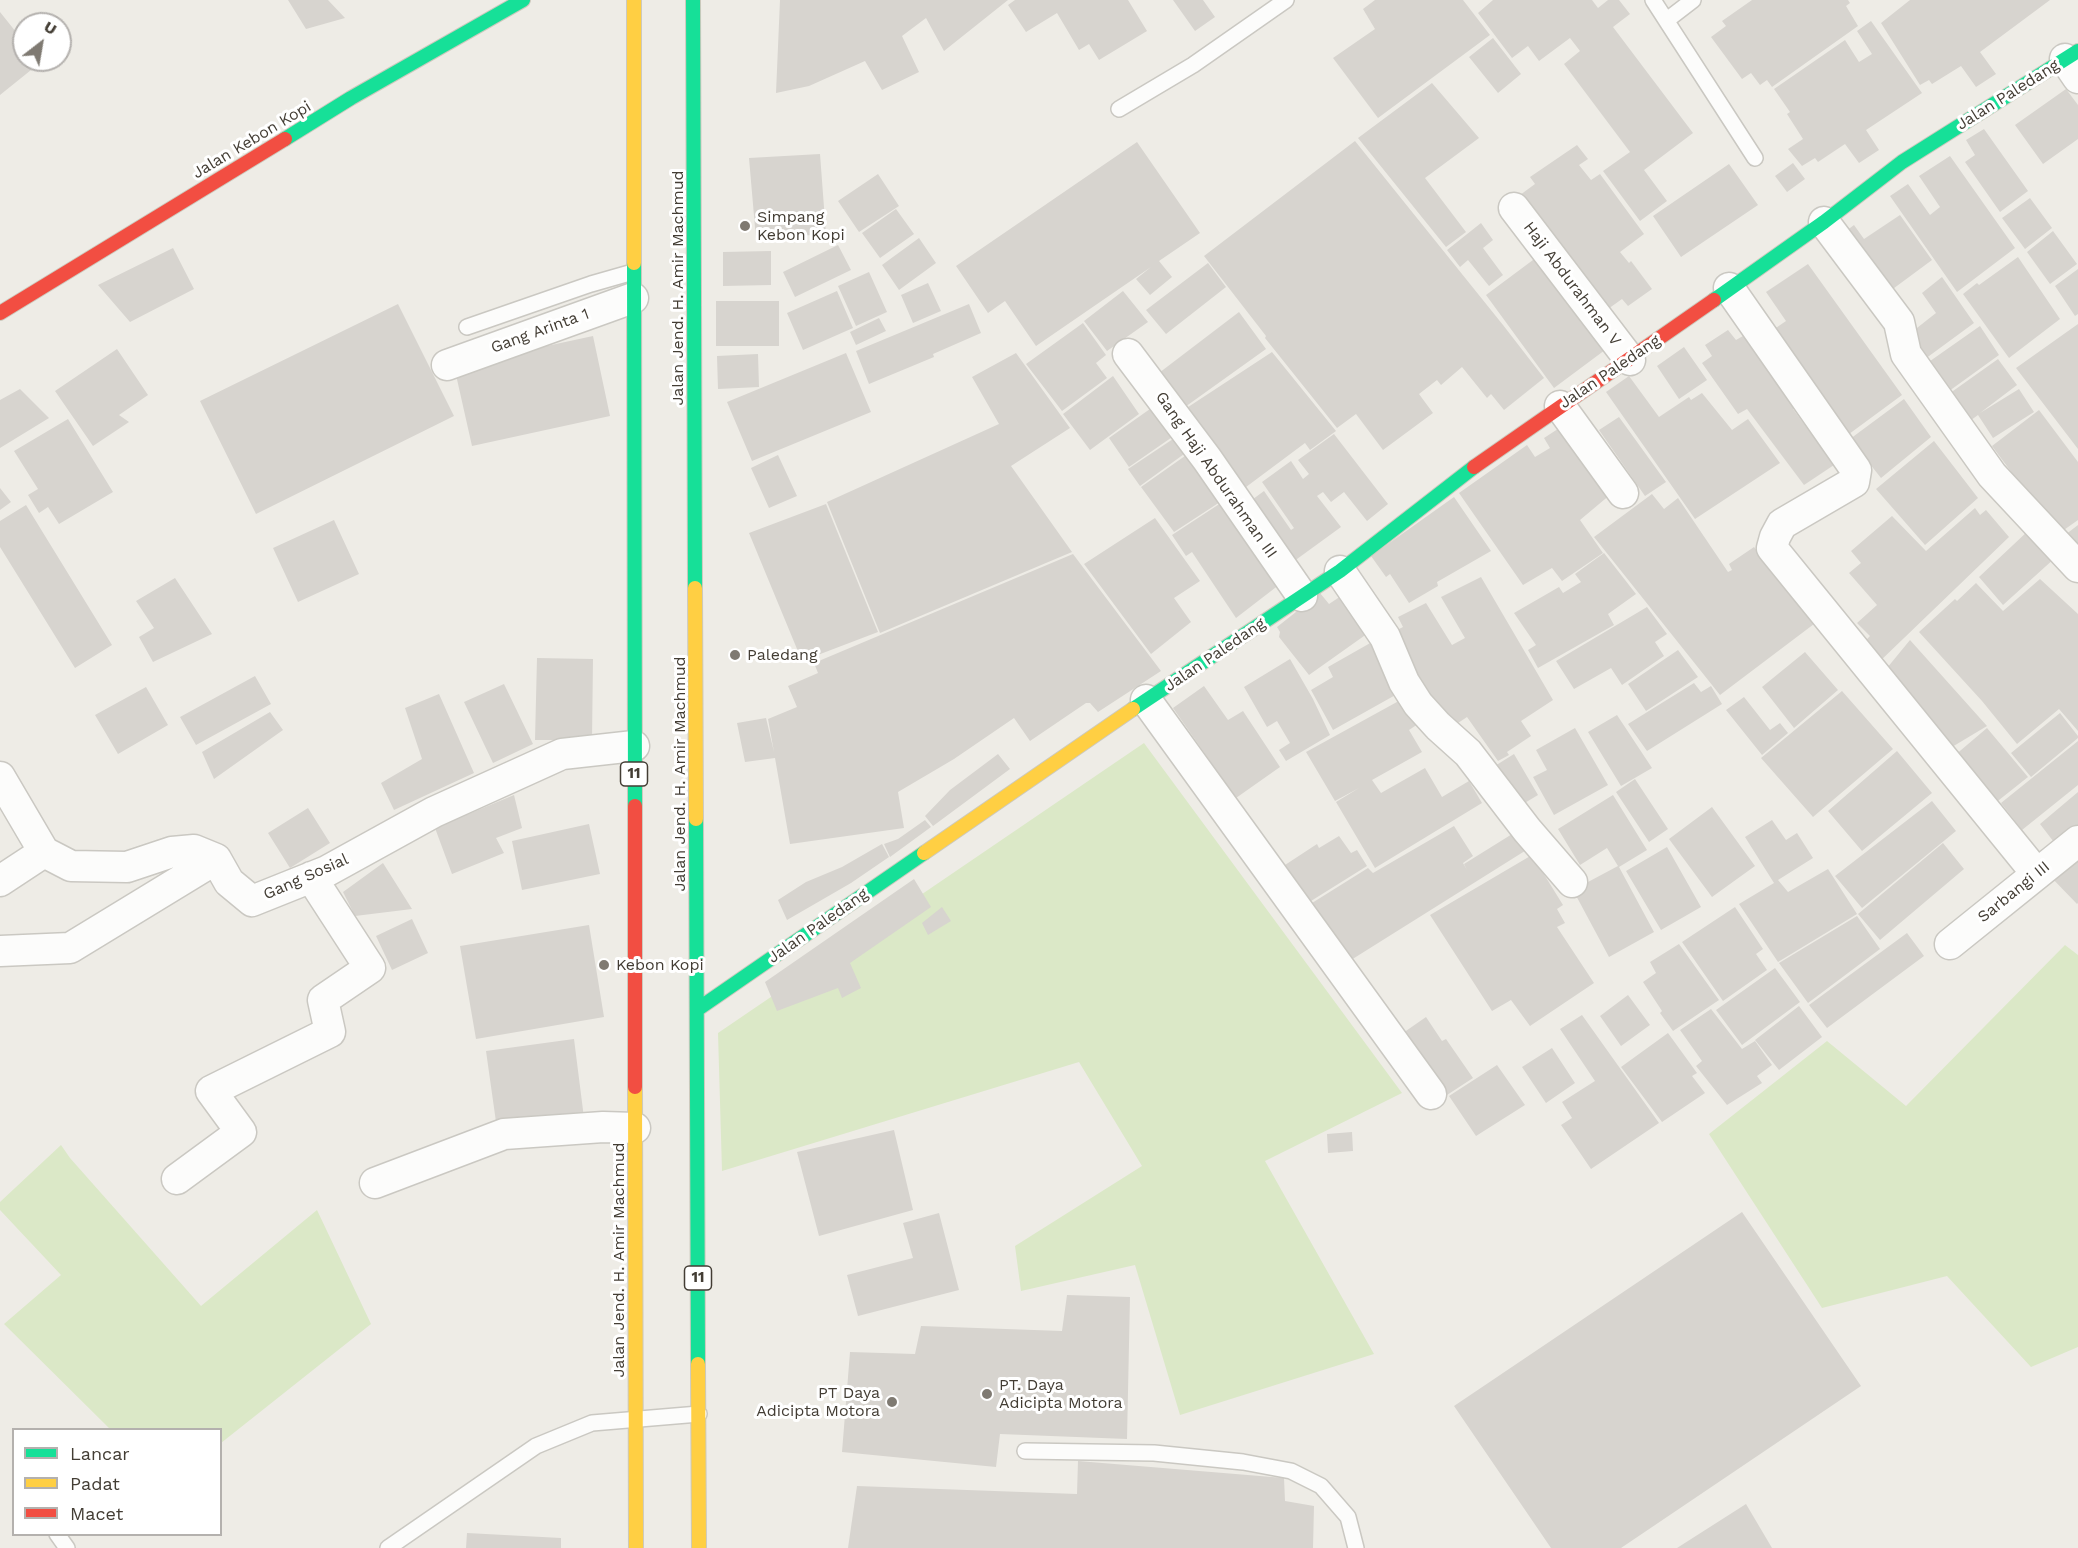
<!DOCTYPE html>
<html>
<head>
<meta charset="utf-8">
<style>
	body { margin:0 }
	#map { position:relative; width:2078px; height:1548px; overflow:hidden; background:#eeece6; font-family:"Work Sans",sans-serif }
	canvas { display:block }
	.legend { position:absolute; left:12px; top:1428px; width:210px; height:108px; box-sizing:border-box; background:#fff; border:2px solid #b4b1ae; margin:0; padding:8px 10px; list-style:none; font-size:18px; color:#433d34 }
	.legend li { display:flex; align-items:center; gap:12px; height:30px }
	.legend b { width:30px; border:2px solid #b4b1ae }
	.north { position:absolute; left:12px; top:12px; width:60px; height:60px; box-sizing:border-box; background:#fff; border:2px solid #b4b1ae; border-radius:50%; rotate:31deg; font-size:16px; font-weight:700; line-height:24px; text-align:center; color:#433d34 }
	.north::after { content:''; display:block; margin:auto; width:21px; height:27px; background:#7f7a72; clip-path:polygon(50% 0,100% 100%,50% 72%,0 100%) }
</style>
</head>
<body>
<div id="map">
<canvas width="2078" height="1548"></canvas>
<ul class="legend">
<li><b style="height:8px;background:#16e098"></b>Lancar</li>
<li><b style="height:8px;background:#ffcf43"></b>Padat</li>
<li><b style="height:8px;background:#f24e42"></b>Macet</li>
</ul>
<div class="north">U</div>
</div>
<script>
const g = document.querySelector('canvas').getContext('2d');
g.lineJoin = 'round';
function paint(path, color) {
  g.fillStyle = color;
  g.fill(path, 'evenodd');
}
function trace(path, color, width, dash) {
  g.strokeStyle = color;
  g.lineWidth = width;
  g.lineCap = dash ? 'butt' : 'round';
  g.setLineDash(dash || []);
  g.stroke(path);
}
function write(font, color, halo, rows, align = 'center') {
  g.font = font + ' "Work Sans",sans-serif';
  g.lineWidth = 6;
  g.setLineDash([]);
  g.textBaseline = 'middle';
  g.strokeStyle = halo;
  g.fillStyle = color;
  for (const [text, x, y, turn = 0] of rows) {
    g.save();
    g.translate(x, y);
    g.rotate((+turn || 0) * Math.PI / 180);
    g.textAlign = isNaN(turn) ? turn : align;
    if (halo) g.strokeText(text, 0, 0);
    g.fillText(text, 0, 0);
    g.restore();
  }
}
paint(new Path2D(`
	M1144,743l258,350 -137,68 109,193 -194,61 -45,-150 -114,26 -6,-45 127,-80 -63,-104 -357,109 -4,-138z
	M2065,945l13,10v392l-47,20 -84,-91 -125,32 -113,-174 118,-93 79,65z
	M61,1145l9,13 131,148 116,-96 54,114 -150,119 -1,-13 -110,-1 -106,-105 57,-49 -61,-65v-8z`), '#dbe8c7');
paint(new Path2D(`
	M288,0h40l17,18 -39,11z
	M780,0h228l-64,51 -18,-33 -24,18 17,36 -37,18 -17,-29 -56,25 -33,7z
	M1015,0h113l19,31 -48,29 -10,-16 -10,6 -22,-37 -31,19 -18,-27z
	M1173,0h30l12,17 -20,14z
	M1375,0h88l27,35 -112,83 -45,-60 42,-29 -12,-20z
	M1493,0h99l6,8 10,-8h11l11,14 -17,13 80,106 -49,37 23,31 -27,20 -37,-50 27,-19 -66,-88 16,-13 -10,-13 -31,23 -11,-15 -16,12 -34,-45z
	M1752,0h96l2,3 -4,3 12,20 -86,61 -5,-7 -7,5 -9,-12 -9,6 -31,-42 15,-11 -4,-5z
	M1910,0h140l-70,52 16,22 -20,13 -15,-21 -29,18 -3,-4 -9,5 -39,-62z
	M0,12l24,30v18h15l2,2 -41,33z
	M1871,21l51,72 -56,37 13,20 -20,13 -14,-19 -27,18 -3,-4 -13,8 -14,-17 15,-10 -16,-25 3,-2 -16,-23 71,-49 14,22 13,-8 -15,-23z
	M1493,38l28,36 -23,19 -29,-36z
	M1432,83l47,55 -54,40 41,54 -20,15 -88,-109z
	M2066,89l12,16v34l-35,25 -28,-39z
	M1984,129l44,62 -28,21 -35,-50 10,-7 -9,-15z
	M1355,141l148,184 41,53 -40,32 -13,-16 -4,4 -25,-31 -21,18 -4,-5 -18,14 14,19 -50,37 -27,-36 -19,14 -72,-90 1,-2 -62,-80z
	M1137,142l63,91 -41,28 13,16 -22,18 -14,-16 15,-12 -115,79 -31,-45 -17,12 -32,-47z
	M1577,145l11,14 -9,6 12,15 9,-6 44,60 -24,18 9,11 2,-2 21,28 -24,17 -6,-7 -14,10 -88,-114 15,-11 -5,-7z
	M820,154l6,80 -70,5 -7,-81z
	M1950,156l65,92 -58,44 -67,-96 18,-12 22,31 10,-8 -21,-31z
	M1793,163l12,16 -18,13 -12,-16z
	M1729,164l29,41 -77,52 -28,-41z
	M878,174l21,32 -40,26 -21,-31z
	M2030,198l22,30 -27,21 -23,-31z
	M896,209l18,25 -34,24 -18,-25z
	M1900,215l32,45 -50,37 -44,-60 16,-12 10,14z
	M1481,223l12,17 -10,8 20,27 -14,11 -21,-26 -8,7 -13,-17z
	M2053,231l24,33 -27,20 -23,-32z
	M919,238l17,25 -37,27 -17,-25z
	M838,245l13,25 -56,27 -12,-25z
	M173,248l21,41 -64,33 -32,-37z
	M771,251v34l-48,1v-34z
	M1537,257l68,93 -51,38 -68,-93z
	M2018,257l42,62 -51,39 -46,-64 14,-11 2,2z
	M1208,263l18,24 -60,47 -20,-24z
	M1808,264l94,131 -57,42 -75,-105 16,-11 -20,-29z
	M2078,269v45l-3,2 -20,-30z
	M869,272l18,40 -31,14 -18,-40z
	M1942,277l32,46 -49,36 -17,-24 28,-22 -14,-20z
	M928,283l13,28 -28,12 -12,-28z
	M837,291l16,37 -50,22 -16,-37z
	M1123,291l25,31 -41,29 -23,-30z
	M716,301h63v45h-63z
	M398,304l56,112 -198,98 -56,-113z
	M969,304l12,29 -48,21 1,3 -65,27 -13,-33z
	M1239,312l27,37 -88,63 -23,-36z
	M879,318l7,13 -30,14 -6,-13z
	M1083,323l23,32 -10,8 11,15 -45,33 -36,-47z
	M2078,324v125l-62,-81z
	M1980,326l19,29 -54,39 -22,-28z
	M1728,330l8,10 7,-4 54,71 -4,2 41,56 -30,20 -57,-76 -9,5 -36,-51 10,-7 -7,-11z
	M593,336l17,80 -138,30 -18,-80z
	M1684,347l23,33 -28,19 -22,-33z
	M117,349l31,46 -29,20 10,7 -36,24 -38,-55z
	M1272,352l64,79 -26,19 -5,-7 -67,50 -59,-80z
	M846,353l25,59 -119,49 -25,-59z
	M1016,353l54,75 -59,38 61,86 -192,81 -53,-131 172,-78 -27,-47z
	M758,354l1,33 -41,2 -1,-33z
	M1998,359l19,26 -37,28 39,-24 15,23 -41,26 -15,-23 -11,8 -21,-27z
	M1113,376l26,38 -49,36 -27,-36z
	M1629,376l30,41 30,-20 2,3 11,-7 30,37 16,-11 32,44 -85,56 -89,-127z
	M20,389l29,29 -49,30v-48z
	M1904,399l27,38 -50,41 -31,-39z
	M1157,404l21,29 -49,34 -20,-29z
	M2039,410l39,52v58l-17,12 -19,-27 -4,3 -46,-62z
	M1619,417l47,65 -21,14 -46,-66z
	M68,419l45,73 -54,32 -11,-17 -9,6 -11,-18 10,-6 -24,-38z
	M1564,425l47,69 -31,26 23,33 -41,28 -10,-13 -29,17 -64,-92 68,-48 8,12 15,-9 -6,-10z
	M1334,434l54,70 -21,17 -23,-29 -13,10 -8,-10 -6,4 24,31 -55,40 -41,-62 19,-14 27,39 3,-2 -32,-46 29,-21 12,18 6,-5 -11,-14z
	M1179,435l12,14 -51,37 -12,-17z
	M1934,441l44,57 -53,47 -49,-56z
	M1192,451l28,51 -46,30 -33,-45z
	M778,455l19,41 -28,12 -18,-40z
	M0,488l11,14 -11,8z
	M1652,494l12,15 14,-11 50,74 4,-2 -3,-6 25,-17 60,77 -94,71 -126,-158z
	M1454,497l37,54 -54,31 1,4 -29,17 -19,-29 -4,3 -15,-21z
	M1227,499l57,82 -48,37 -44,-66 -6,4 -14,-21z
	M826,504l52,128 -76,29 -53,-128z
	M26,505l86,140 -37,23 -75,-121v-26z
	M1975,508l5,7 6,-5 23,27 -132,127 -17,-18 10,-10 -13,-13 20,-18 -28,-32 12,-10 -10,-12 41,-35 34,35z
	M1155,518l45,63 -26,17 17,24 -40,32 -67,-90z
	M334,520l25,54 -61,28 -25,-54z
	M2078,525v28l-13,-18z
	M2029,530l27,27 -53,48 -24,-28z
	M1604,553l32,41 -28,20 6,11 -76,43 -10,-18 8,-5 -22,-32 45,-26 4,6 18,-11 -6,-8z
	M1073,554l88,117 -63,41 -8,-9h-4l-56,38 -16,-23 -60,41 -56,33 6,36 -114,16 -15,-86 -30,4 -8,-39 29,-5 8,34 -6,-33 29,-12 -9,-21 30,-13 -4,-10z
	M1481,577l72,123 -32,21 10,15 -24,16 2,3 -11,6 -31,-44 -15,10 -20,-8 -41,-86 12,-6 -5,-10 28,-14 26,42 13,-7 -24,-41z
	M175,578l37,56 -59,28 -14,-25 15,-9 -18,-27z
	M2040,579l38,35v117l-19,-22 -42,35 -35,-43 -63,-69 36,-33 2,2 19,-18 27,28z
	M1320,593l9,11 15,-10 27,37 -62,44 -30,-38 1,-5 -3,-5z
	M1647,607l20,27 -12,8 9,14 -42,29 -11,-17 -37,21 -18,-28z
	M1910,640l77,86 -35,21 -65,-79z
	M1372,642l27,51 -66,37 -22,-40 22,-13 -5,-10z
	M1678,650l20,27 -52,34 -18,-27z
	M1805,652l33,38 -44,38 -32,-41z
	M537,658l56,1 -1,81h-57z
	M1290,659l23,40 17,36 -44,26 -7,-11 11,-7 -13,-22 -10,6 -23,-40z
	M255,676l16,28 -75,41 -16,-28z
	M1694,683l7,9 10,-6 11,18 -75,47 -19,-27z
	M504,684l29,60 -40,19 -29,-61z
	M1204,686l24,34 15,-9 37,56 -44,31 -63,-90z
	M146,687l22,38 -50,29 -23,-39z
	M1842,691l51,58 -80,68 -52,-59z
	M439,694l35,79 -80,37 -13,-27 41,-24 -17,-51z
	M1406,697l15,25 -12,8 13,22 -50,28 9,13 44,-25 17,29 27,-16 13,22 -107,65 -39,-66 23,-14 -24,13 -29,-49z
	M1744,697l26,33 10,-7 8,10 -26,22 -36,-45z
	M270,712l13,18 -69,49 -12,-27z
	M2060,713l18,23v2l-47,39 -20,-24z
	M1617,715l35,53 -31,18 -33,-54z
	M1575,728l33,57 -54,30 -21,-38 14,-7 -11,-20z
	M1987,728l41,49 -34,27 -40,-48z
	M2078,741v44l-56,45 -21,-27z
	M1897,751l35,42 -70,58 -34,-40z
	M998,754l12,15 -77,57 -8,-10 25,-26z
	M1514,754l24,41 -25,15 -23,-41z
	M1635,779l33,50 -19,13 -33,-50z
	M2078,792v42l-18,16 -20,-26z
	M514,795l8,33 -26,10 8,15 -52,21 -17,-46z
	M1613,795l34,55 -28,17 35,65 -45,25 -36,-67 45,-24 -11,-18 -27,17 -22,-36z
	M1932,801l24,30 -94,77 -27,-32z
	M1712,807l43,59 -43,31 -43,-58z
	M308,808l22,35 -40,25 -22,-35z
	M925,820l6,7 -41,30 -6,-13 14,-5z
	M1772,820l14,20 11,-7 16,25 -35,22 10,12 40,-23 29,45 -79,48 -39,-58 35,-21 -29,-46z
	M589,824l11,50 -78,16 -10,-49z
	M1454,826l19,30 -10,7 4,7 -3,-6 53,-33 11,18 -177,111 -39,-57 56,-35 5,5z
	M1339,836l12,17 6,-3 10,16 -56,35 -26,-36 32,-21 2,4z
	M1943,843l21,26 -84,71 -22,-26z
	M882,844l7,13 -38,26 -64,37 -9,-20 28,-18 36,-15z
	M1667,847l34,60 -40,23 -35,-59z
	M2078,847v56l-1,1 -29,-30z
	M1532,855l31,50 -6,4 8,14 -8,4 37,56 -64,43 -19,-26 -19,11 -62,-96z
	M383,863l29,46 -57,7 -12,-24z
	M914,879l17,28 -81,56 11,25 -19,10 -4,-10 -61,23 -12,-29z
	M942,907l9,14 -23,14 -6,-12z
	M1735,907l28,42 -7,5 11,16 -44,31 -41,-59z
	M1857,916l23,33 -72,54 -29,-40z
	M412,919l16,34 -36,17 -16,-34z
	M589,925l15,92 -128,22 -16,-93z
	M1907,933l17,23 -97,72 -18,-23z
	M1679,944l40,56 -46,31 -13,-18 2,-2 -19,-29 13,-9 -6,-11z
	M1775,968l25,34 -58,43 -26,-35z
	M1628,995l22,30 -29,21 -21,-30z
	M1799,1006l23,31 -43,33 -24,-30z
	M1711,1009l31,40 13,-8 17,24 -15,11 5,7 -35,22 -31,-39 6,-5 -22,-31z
	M1582,1015l77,108 -68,46 -30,-44 11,-7 -10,-16 33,-21 -35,-52z
	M1426,1017l16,24 4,-2 27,39 -26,17 -44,-62z
	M1668,1033l29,40 -5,3 13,17 -43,29 -41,-55z
	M574,1039l10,79 -87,11 -11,-78z
	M1552,1048l23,35 -29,20 -24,-36z
	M1497,1065l28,40 -49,31 -27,-40z
	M894,1130l19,80 -94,26 -22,-84z
	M1352,1132l1,19 -25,2 -1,-19z
	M1742,1212l119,174 -240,162h-70l-97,-142z
	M939,1213l20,77 -101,26 -11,-41 66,-17 -10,-35z
	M1067,1295l63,2 -3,142 -127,-5 -4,33 -154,-15 8,-100 65,2 6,-28 141,5z
	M1078,1461l206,17 1,23 29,5 -1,42h-465l9,-62 220,8z
	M1746,1504l26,44h-95z
	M467,1533l94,5v10h-95z`), '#d7d4cf');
const lane = new Path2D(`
	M1653,0l102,158
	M1667,20l26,-20
	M1119,109l74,-44 93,-65
	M467,327l124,-43 42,-12
	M1025,1451l129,2 89,9 48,9 30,15 27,31 8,31
	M57,1534l10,14
	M388,1548l148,-102 56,-23 107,-9`);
const street = new Path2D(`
	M2065,59l13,19
	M1514,208l116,152
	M1824,222l75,100 7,32 86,121 86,92
	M1729,288l127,182 -2,12 -72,42 -7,13 -3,11 265,326
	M1128,354l79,105 95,137
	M447,365l186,-67
	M1560,406l63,87
	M1340,571l45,66 19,45 14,22 20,22 30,27 59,77 45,52
	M1146,700l285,394
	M0,777l44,75 -44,29
	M44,852l27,14 56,1 45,-15 22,-2 22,9
	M1950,944l128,-103
	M0,951l70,-3 146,-89 13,23 23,19 75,-30 107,-59 128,-58 72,-8
	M177,1179l64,-47 -30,-41 119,-59 -7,-32 47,-32 -59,-91
	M375,1183l129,-49 99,-7 32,1`);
const fast = new Path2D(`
	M693,0l2,588
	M285,139l66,-41 172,-98
	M634,263l1,543
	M1714,300l110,-78 78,-60 176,-111
	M1133,709l207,-138 134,-104
	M696,819l2,545
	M698,1009l226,-156`);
const slow = new Path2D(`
	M634,0v263
	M695,588l1,231
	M924,853l209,-144
	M635,1087l1,461
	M698,1364l1,184`);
const jam = new Path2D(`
	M0,313l285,-174
	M1474,467l240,-167
	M635,806v281`);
trace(lane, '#cac8c2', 18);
trace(street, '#cac8c2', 33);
trace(fast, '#ccc9bd', 16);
trace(slow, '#ccc9bd', 16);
trace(jam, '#ccc9bd', 16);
trace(lane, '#fcfcfb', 15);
trace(street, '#fcfcfb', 30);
trace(fast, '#16e098', 14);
trace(slow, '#ffcf43', 14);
trace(jam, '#f24e42', 14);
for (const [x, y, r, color] of [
	[745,226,6,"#7f7a72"],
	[735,655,6,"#7f7a72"],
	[604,965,6,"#7f7a72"],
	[987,1394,6,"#7f7a72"],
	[892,1402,6,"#7f7a72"]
]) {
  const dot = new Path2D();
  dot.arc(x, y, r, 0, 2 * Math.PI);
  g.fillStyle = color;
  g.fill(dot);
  trace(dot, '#fff', 2);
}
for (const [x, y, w] of [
	[634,774,27],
	[698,1278,27]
]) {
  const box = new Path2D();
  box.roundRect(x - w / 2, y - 12, w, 24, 4.5);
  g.fillStyle = '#fff';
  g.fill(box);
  trace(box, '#433d34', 1.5);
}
write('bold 15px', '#433d34', null, [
	["11",634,774],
	["11",698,1278]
]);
write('16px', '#433d34', '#fff', [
	["Jalan Paledang",2008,95,-32],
	["Jalan Kebon Kopi",252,140,-31],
	["Haji Abdurahman V",1572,284,53],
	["Jalan Jend. H. Amir Machmud",678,288,-90],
	["Gang Arinta 1",540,331,-20],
	["Jalan Paledang",1610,372,-34],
	["Gang Haji Abdurahman III",1216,475,55],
	["Jalan Paledang",1215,655,-34],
	["Jalan Jend. H. Amir Machmud",680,774,-90],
	["Gang Sosial",306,877,-24],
	["Sarbangi III",2014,892,-39],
	["Jalan Paledang",818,926,-35],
	["Jalan Jend. H. Amir Machmud",619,1260,-90]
]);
write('16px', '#433d34', '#fff', [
	["Simpang",757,217],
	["Kebon Kopi",757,235],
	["Paledang",747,655],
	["Kebon Kopi",616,965],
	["PT. Daya",999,1385],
	["Adicipta Motora",999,1403],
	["PT Daya",880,1393,"right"],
	["Adicipta Motora",880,1411,"right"]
], 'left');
</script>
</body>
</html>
